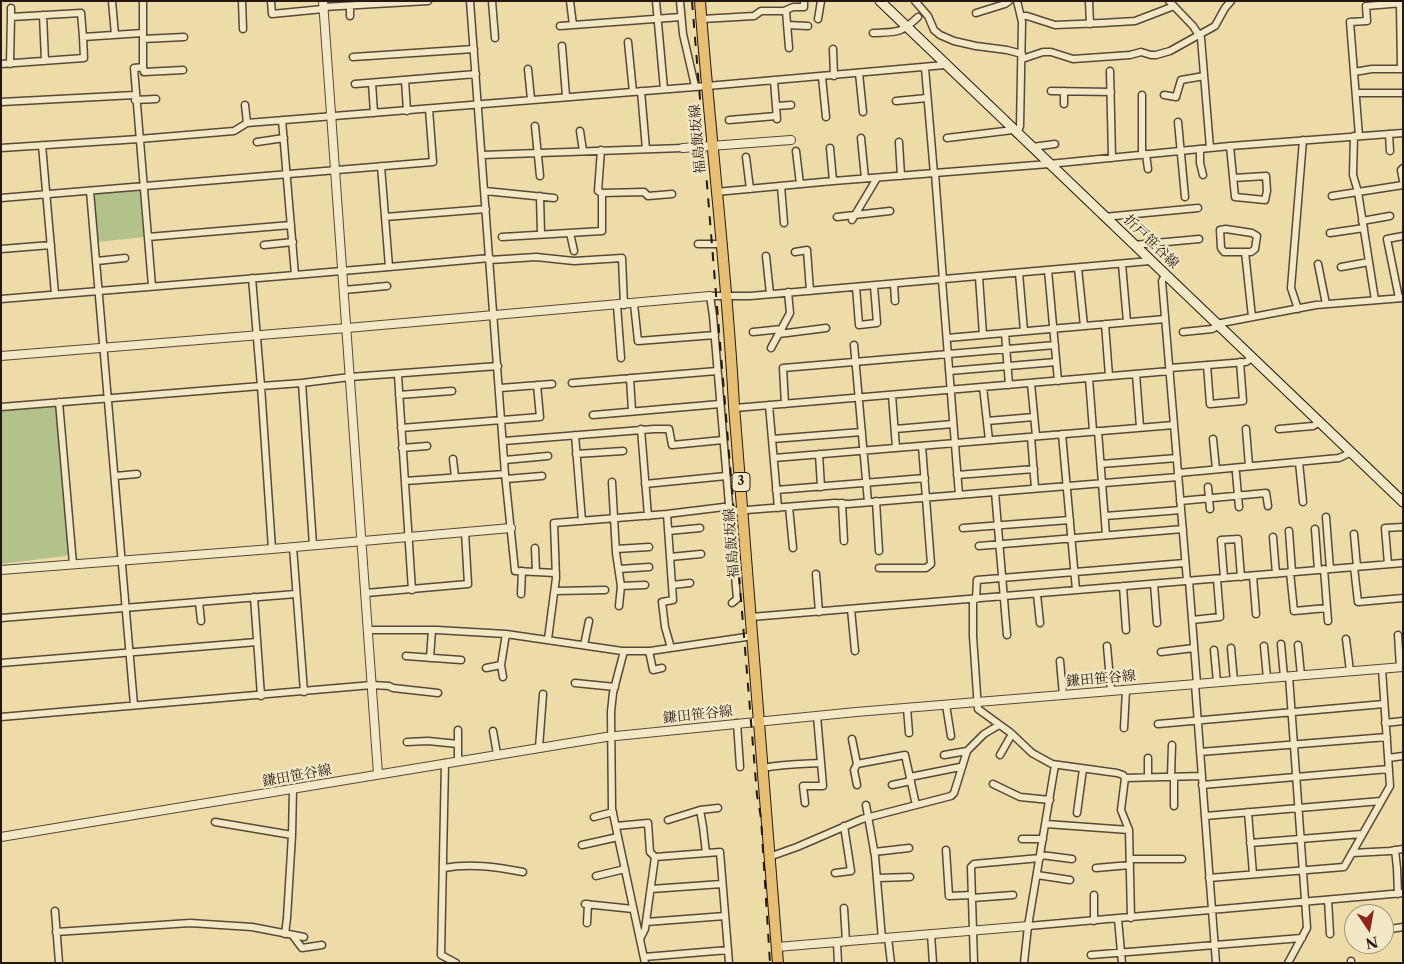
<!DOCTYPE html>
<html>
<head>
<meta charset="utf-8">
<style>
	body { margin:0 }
	#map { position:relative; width:1404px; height:964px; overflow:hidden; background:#eddca8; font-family:"Libre Caslon Text",serif }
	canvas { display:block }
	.frame { position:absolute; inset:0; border:2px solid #251712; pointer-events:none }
	.north { position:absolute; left:1344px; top:904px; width:50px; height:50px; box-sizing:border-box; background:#f3e8c6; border:1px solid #a1947e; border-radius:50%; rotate:168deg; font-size:14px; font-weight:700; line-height:20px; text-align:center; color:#251712 }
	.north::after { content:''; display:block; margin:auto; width:18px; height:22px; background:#8f2418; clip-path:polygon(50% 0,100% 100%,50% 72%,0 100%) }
</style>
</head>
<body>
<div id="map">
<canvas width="1404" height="964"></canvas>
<div class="frame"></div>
<div class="north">N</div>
</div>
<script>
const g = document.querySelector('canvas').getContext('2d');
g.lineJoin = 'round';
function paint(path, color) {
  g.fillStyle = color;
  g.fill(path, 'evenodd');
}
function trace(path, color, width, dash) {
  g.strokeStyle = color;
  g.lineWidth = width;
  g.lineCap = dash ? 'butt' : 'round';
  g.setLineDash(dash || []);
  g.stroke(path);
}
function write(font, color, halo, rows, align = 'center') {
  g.font = font + ' "Libre Caslon Text","Noto Serif JP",serif';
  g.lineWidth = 4.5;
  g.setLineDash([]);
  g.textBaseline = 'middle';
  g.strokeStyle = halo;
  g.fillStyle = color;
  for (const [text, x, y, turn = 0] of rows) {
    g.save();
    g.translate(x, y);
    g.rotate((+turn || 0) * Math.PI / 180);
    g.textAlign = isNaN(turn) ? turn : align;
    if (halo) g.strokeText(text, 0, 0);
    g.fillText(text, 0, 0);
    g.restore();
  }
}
paint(new Path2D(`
	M140,190l4,47 -46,5 -4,-49z
	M56,404l14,147 -4,5 -65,8v-156z`), '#b3c28b');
const minor = new Path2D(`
	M112,1l3,34
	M143,1v66l-9,1 18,218
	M242,1l1,28
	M271,1l1,13 51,-5
	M470,1l35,473 10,97 41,2
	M492,1l3,37
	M570,1l3,24
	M656,1l8,88
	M680,1l3,33 12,52
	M915,1l13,15 6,14 6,5 14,6 22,5 31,4 15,4
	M1017,1l5,21 -2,104 -3,8
	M1089,1l1,23
	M1169,1l24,25 8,12 9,110
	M1400,4l1,65
	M350,6v10
	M323,7l105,-6
	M786,11l3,37
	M976,13l29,-9 4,-3
	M43,15l2,46
	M1021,16h6l28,9 47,-2 33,-2 39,-15
	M11,17v-9
	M702,19l52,-3 7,-5h23l9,-4h11v-6
	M818,19l3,-18
	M787,25l21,1
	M560,26l121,-9
	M873,33c24,-1 27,1 45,-16
	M143,39l41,-2
	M628,42l5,50
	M562,46l4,50
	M833,49l1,27
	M353,57l121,-8
	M1022,59l21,-7h8l22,7 57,-4 11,-3 10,3h5l14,-4 45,-25 10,-18 6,-7
	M1,64l83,-6 -1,-21 60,-4
	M10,64l1,-47 70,-4 2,24
	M143,67l1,5 39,-2
	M925,68l9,106
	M528,69l3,30
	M1110,71l2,87
	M1354,72l18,-3h31
	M859,73l4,39
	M822,77l4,40
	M405,80l2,31
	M774,81l3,38
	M372,83l2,30
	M355,84l121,-10
	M707,86l238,-21
	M641,91l5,58
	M1051,91l60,1
	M1356,93h47
	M1142,95v60
	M1164,95l12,2 5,-17 23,-4
	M135,100l21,-1
	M896,101l31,-3
	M1,102l134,-7
	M1064,104v-13
	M245,105l2,18
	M776,106l15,-1
	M729,120l47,-4
	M1178,122l7,75
	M535,126l5,50
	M580,131l3,20
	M1389,134l1,17
	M1354,136l-1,39 5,17 17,108
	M1359,136l-9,-114 17,-1 -1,-15 37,-3
	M861,138l4,40
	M947,138l66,-8
	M257,142l27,-4
	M899,142l2,34
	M42,145l13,149
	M1230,146l5,51 30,3 2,-9 -1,-15 -33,2
	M1032,147l23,-3
	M1,148l138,-9 95,-8 13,-8 460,-37
	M830,148l3,33
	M1200,149v14l3,12
	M601,150l-3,41 4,2
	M796,151l4,33
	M1146,154l2,15
	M482,155l201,-7
	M746,157l4,32
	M381,166l8,101 101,-9
	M1403,168l-2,2 2,11
	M935,173l8,107
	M781,186l3,37
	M90,191l44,514
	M485,191l69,7
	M716,192l117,-11 216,-17 181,-18 173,-13
	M540,196l1,38
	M1332,196l71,-11
	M1,198l432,-36 -4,-53
	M385,217l101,-8
	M837,217l53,-6
	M1104,217l94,-9
	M852,220l25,-42
	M1362,221l28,-5
	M1226,229l26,4 5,3 -2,13 -4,3h-27l-3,-4 -1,-18z
	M570,233l4,18
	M1330,233l34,-5
	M148,237l143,-12
	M502,237l100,-6v-38l42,-1 4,4 24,-2
	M698,244h23
	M264,245l29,-3
	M1134,245l65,-6
	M1,249l50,-4
	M795,252l12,-2 3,41
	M1245,252l7,65
	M766,256l4,38
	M490,260l46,-3 38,4 48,-3 2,47
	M97,261l28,-3
	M1122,264l5,58
	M1318,264l8,40
	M1341,267l28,-5
	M1078,268l6,58
	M1048,270l10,111
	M1019,273l5,58
	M295,275l94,-8
	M1165,275l-3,6 25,300
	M979,277l4,58
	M942,280l17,215
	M894,284l1,17
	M856,287l3,38 18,-2 -3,-37
	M344,290l43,-4
	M1399,298l-12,-59 16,-3
	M1,299l294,-24 -13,-155
	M634,304l4,37 77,-6
	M617,305l4,53
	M1298,309l-7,-21 12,-148
	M1105,324l4,52
	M1216,324l100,-19 87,-7
	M753,332l29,-3
	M1183,332l29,-3 6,-3
	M1005,333l4,52
	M779,334l47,-6
	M947,338l218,-19
	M854,345l14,157
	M771,348l19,-35 -2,-21
	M1207,365l3,39 33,-3 -3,-39
	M1170,368l76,-6 6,-4
	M949,371l107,-9
	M1136,374l4,53
	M398,375l14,215
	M630,378l2,33
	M1089,378l4,53
	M302,383l48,-6 148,-11
	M572,383l145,-12
	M1031,383l5,53
	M983,387l6,53
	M500,388l52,-4
	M399,395l53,-4
	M892,395l4,53
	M59,402l14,162
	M785,404l-2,-36 272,-23
	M769,405l9,103
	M1,407l260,-21 -9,-108
	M735,408l435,-37
	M593,415l127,-11
	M987,421l47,-4
	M401,428l139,-11 -3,-32
	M641,429l7,87
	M895,429l58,-5
	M1246,429l3,37
	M1279,429l34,-3 7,-4
	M1098,431l8,104
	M1062,434l14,156
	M575,435l7,86
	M1031,437l4,51
	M772,439l90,-7
	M1213,439l3,30
	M504,441l150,-12h15l3,16 51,-5
	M402,448l25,-2
	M576,454l47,-3
	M819,454l2,33
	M774,458l400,-33
	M453,459l2,18
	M505,460l43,-4
	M1299,462l4,40
	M1101,464l76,-6
	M1178,473l161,-15 13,-6
	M1236,473l3,34
	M957,475l77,-6
	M115,476l22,-2
	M506,479l36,-3
	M405,481l100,-7
	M612,482l4,71 5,33 -2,20
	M645,484l81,-8
	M1208,487l2,22
	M776,490l149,-12
	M995,492l12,143
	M876,501l3,50
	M1180,501l86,-8 2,13
	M842,503l2,38
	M789,507l4,41
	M667,514l6,86 -11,2 3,25 6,21
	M1105,516l76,-6
	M1326,517l4,52
	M963,528l107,-8
	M1315,529l3,41
	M668,531l32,-3
	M1289,531l3,41
	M1354,534l3,33
	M1273,537l3,37
	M979,546l204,-17
	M293,547l11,145
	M535,548l1,24
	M272,549l-11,-163 41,-3 11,162
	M616,549l33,-2
	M670,557l31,-3
	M1388,564l-3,-36 18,-1
	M1354,567l4,35 45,-4
	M879,568h47l5,-4 -9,-118
	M619,569l30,-2
	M1324,569l4,52
	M1290,572l4,39 33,-3
	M816,574l3,38
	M1253,576l3,38
	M1224,578l-3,-38 17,-1 3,38
	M1189,581l8,103
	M1154,584l3,39
	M672,585l18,-2
	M621,586l24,-1
	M1123,586l3,44
	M555,591l50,-1
	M366,593l102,-9 -3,-52
	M521,594l1,-23
	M1037,594l3,29
	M254,597l7,99
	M973,599v37l5,73 33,24 21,20 20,11 65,9 6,2 2,3 -4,32 8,20 2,88
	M976,599l1,-19 208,-17
	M199,602l2,19
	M732,603l5,-4 -24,-283 -3,-20h40l400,-35
	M851,609l4,42
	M751,617l652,-54
	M1,618l295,-24
	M1192,620l28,-3 -3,-38
	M368,630h69l69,4 116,17h28l103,-15
	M1398,635l2,32
	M548,639l8,-61 -2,-55 113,-9 57,-7 10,4 101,-8 13,1 330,-27
	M1346,639l4,32
	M1281,644l3,33
	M584,645l5,-24
	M1298,645l3,30
	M1107,646l4,45
	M1264,646l3,32
	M1231,648l3,33
	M1214,650l3,32
	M624,651l-11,42 -2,19 1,97 33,154
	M649,651l4,19 9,-2
	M1161,652l33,-4
	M406,656l55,4
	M430,658l2,-28
	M1060,661l3,34
	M1,663l256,-21
	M486,668l15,-3
	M503,677l-2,-12 5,-31
	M575,683l40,4
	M1195,684l21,279
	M946,705l5,31
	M907,708l2,25
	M1,717l371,-32 17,1 4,2 45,5
	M737,723l3,44
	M1385,723l18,-2
	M1158,724l226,-20
	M1124,728l2,-38
	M458,730v31
	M493,731l4,23
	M852,739l5,25 48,-9 11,50
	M407,742l21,-1 30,3
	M539,748l4,-54
	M1200,752l187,-15
	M944,755l23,-4
	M1000,755l12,-21
	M1148,758v19
	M1388,758l15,-2
	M445,763l-4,192 15,8
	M857,764l-3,6 3,15
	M763,768c20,-4 38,-4 58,-5
	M910,777l50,-10
	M1171,777l1,-32
	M1125,778l77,-2
	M993,784l27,13 30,3
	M892,785l19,-4
	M1202,785l187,-16
	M805,803l-2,-17h20l-6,-70
	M866,805l9,51 7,83
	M1174,806v-29
	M700,810l3,17 3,26
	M1248,812l5,62
	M1077,813l6,-44
	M1205,816l176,-15
	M594,817l19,-5
	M668,820l32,-10 18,-2
	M215,822l77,13
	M1046,824l83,6
	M616,826l32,-3 2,29 5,5 -10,72 -5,10
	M1022,839h21
	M1250,843l112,-9
	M582,845l36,-8
	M946,850l3,46 23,-1
	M1395,850l2,18 1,26
	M874,852l35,-4
	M1352,853l38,-2 13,-2
	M1041,855l31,4
	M655,857l65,-5 9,111
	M769,857l28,-10 65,-28 89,-23 3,-3 13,-42 17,-17 15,-9
	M1130,859h52
	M444,868c26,-5 53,-1 79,4
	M1096,868l34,-3
	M835,873l16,-2 -7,-45
	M1037,875l33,5
	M596,876l29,-7
	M877,878l33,-1
	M1209,878l135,-11 46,-81 -8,-117
	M651,889l71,-5
	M972,898l41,-3
	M1328,900l2,34
	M585,904l48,5
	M844,908l2,34
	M55,911l4,52
	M1118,919l4,44
	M1094,921v-26
	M646,922l79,-6
	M587,923l1,-19
	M1028,926l27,-161
	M1384,930l19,-3
	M56,932l134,-9 62,4 52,10
	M285,934l2,-16 5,-83 1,-46
	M931,934l2,29
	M293,936l9,12 20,-3
	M888,938l3,25
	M837,943l1,20
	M1091,955l211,-17
	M644,957l84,-7
	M974,963l-3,-96 3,-3 66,-6
	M1024,963l4,-37 375,-33
	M1288,963l19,-35 -18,-252
	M1351,963v-2`);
const tertiary = new Path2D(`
	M323,1l55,773
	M683,148l108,-8
	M1,356l346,-28 363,-32
	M1,570l271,-21 239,-21
	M1,837l605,-100 250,-25 547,-45
	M777,947l251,-21`);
const secondary = new Path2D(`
	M880,1l523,501`);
const primary = new Path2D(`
	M700,1c10,135 27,270 34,405l44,557`);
trace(minor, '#574838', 9);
trace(tertiary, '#574838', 10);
trace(secondary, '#251712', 11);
trace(primary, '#251712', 12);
trace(minor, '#f3e8c6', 6);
trace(tertiary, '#f3e8c6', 8);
trace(secondary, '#f3e8c6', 9);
trace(primary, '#e6be74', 10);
trace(new Path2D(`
	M692,1l65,794 4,23 9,145`), '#251712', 2, [9, 9]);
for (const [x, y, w] of [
	[741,482,18]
]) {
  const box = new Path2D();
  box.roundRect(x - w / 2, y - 9.5, w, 19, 4);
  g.fillStyle = '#f3e8c6';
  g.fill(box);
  trace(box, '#251712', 1);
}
write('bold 12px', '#251712', null, [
	["3",741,482]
]);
write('14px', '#251712', '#f3e8c6', [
	["福島飯坂線",698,139,-95],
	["折戸笹谷線",1151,242,44],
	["福島飯坂線",732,543,-94],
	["鎌田笹谷線",1101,679,-5],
	["鎌田笹谷線",698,715,-6],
	["鎌田笹谷線",297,776,-10]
]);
</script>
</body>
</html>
